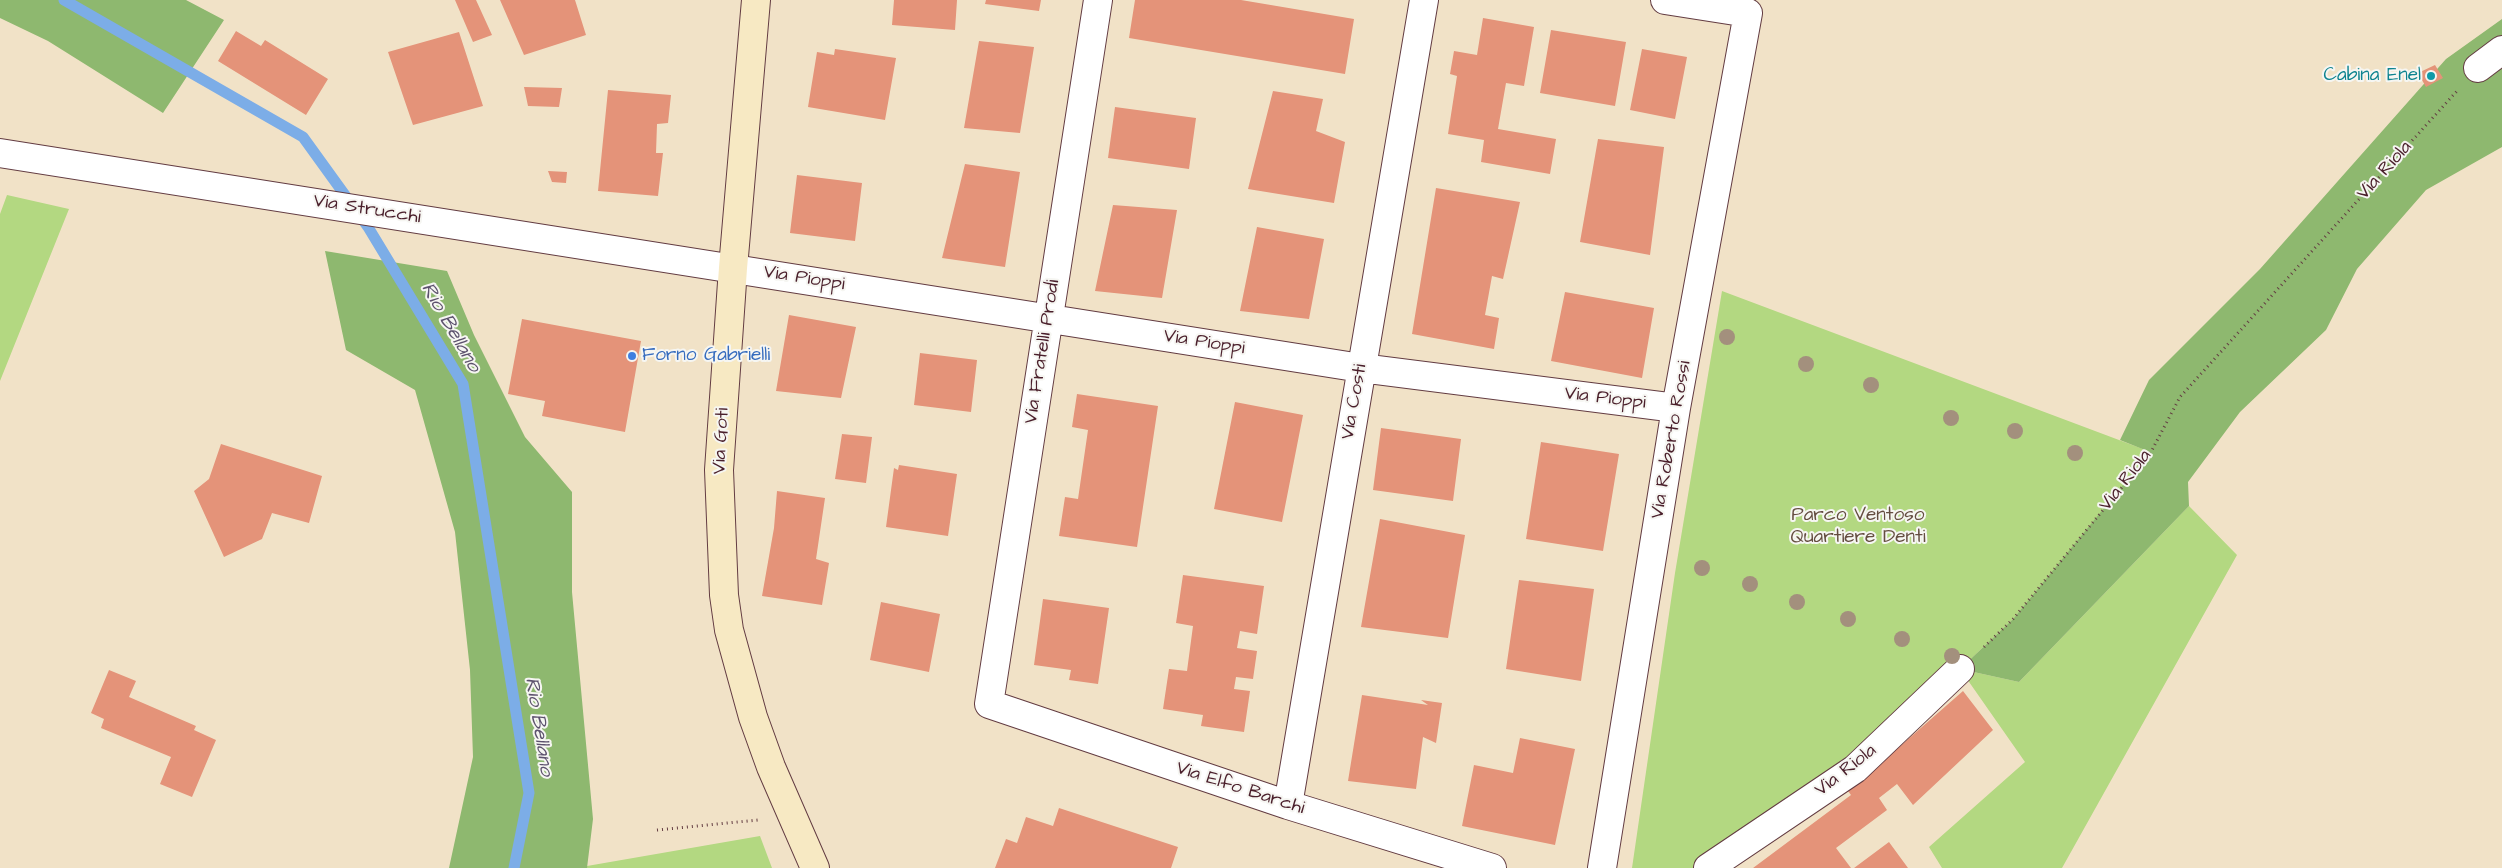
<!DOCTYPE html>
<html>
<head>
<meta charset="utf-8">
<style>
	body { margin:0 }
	canvas { display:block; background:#f1e2c7 }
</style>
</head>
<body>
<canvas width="2502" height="868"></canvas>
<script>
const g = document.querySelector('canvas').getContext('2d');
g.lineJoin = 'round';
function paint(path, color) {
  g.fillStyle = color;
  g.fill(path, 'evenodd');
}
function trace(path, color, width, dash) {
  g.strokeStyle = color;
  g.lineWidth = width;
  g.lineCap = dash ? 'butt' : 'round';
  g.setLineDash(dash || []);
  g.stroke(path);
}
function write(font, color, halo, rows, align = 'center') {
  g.font = font + ' "Architects Daughter",sans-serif';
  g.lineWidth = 4;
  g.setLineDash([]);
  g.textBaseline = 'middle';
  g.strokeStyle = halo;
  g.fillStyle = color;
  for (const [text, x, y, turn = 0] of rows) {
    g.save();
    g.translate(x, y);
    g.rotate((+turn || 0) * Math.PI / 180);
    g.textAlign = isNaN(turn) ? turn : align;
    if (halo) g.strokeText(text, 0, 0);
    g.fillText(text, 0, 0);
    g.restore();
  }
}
paint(new Path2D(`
	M7,195l62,14 -69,172v-167z
	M1722,291l429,161 -138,167 -53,50 59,13 170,-176 48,49 -175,313h-120l-13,-21 96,-85 -65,-93 -252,199h-76l43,-295z
	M760,836l12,32h-185v-2z`), '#b3d881');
paint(new Path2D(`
	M0,0h186l38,20 -61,93 -115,-72 -48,-23z
	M2502,19v128l-76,43 -69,79 -31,61 -86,82 -52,70 1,24 -170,176 -59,-13 53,-50 137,-167 -30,-12 29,-60 111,-111 186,-210z
	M325,251l122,20 27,64 51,102 47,55v100l21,227 -6,49h-138l24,-111 -3,-87 -15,-138 -40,-142 -69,-40z`), '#8eb86f');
trace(new Path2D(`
	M64,0l239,137 65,90 95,157 66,409 -15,75`), '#7cade7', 11);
paint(new Path2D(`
	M455,0h21l16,35 -19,7z
	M500,0h75l11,35 -62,20z
	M894,0h63l-2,30 -63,-5z
	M986,0h55l-2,11 -54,-7z
	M1135,0h106l113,19 -9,55 -216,-36z
	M1483,18l51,9 -10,59 -18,-3 -8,46 58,10 -6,35 -69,-12 3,-22 -36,-6 9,-58 -7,-2 4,-23 23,4z
	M1551,30l75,12 -11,64 -75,-13z
	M236,31l25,15 4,-6 63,39 -22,36 -88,-54z
	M459,32l24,74 -70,19 -25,-73z
	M979,41l55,6 -14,86 -56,-5z
	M835,49l61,9 -11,62 -77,-13 9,-55 17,3z
	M1642,49l45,8 -12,62 -45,-9z
	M2435,65l8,13 -17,9 -8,-14z
	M524,87l38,1 -3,19 -31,-1z
	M608,90l63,5 -3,28 -11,1 -1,29h7l-5,43 -60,-5z
	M1273,91l50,8 -7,32 29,11 -11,61 -86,-14z
	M1115,107l81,11 -7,51 -81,-11z
	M1598,139l66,8 -14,108 -70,-13z
	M965,164l55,8 -15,95 -63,-9z
	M548,171l19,1 -1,11 -14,-1z
	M797,175l65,8 -7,58 -65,-8z
	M1436,188l84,14 -17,77 -11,-3 -7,39 14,3 -5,31 -82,-15z
	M1113,205l64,5 -15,88 -67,-7z
	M1257,227l67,12 -15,80 -69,-8z
	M1565,292l89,16 -12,70 -91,-17z
	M789,315l67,12 -15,71 -65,-7z
	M522,319l119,22 -16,91 -83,-16 3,-15 -37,-7z
	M920,353l57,7 -6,52 -57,-7z
	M1077,394l81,12 -21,141 -78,-11 6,-39 13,2 10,-69 -16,-3z
	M1235,402l68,13 -21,107 -68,-13z
	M1381,428l80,11 -8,62 -80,-11z
	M842,434l30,3 -6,46 -31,-4z
	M1541,442l78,12 -16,97 -77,-12z
	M221,444l101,32 -13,47 -37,-10 -10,26 -38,18 -30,-66 15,-12z
	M899,465l58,9 -9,62 -62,-9 8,-59 4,2z
	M777,491l48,7 -9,61 13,4 -7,42 -60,-9 12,-68z
	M1380,519l85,16 -17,103 -87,-11z
	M1183,575l81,11 -7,48 -17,-3 -3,17 20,3 -4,28 -17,-2 -2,12 16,2 -6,41 -43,-6 2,-11 -40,-6 6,-40 18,2 6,-45 -17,-3z
	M1519,580l75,9 -13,92 -75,-12z
	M1043,599l66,9 -11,76 -29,-4 2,-10 -37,-5z
	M881,602l59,12 -11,58 -59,-12z
	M109,670l27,11 -7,16 67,29 -2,4 22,10 -24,57 -32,-13 11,-27 -70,-29 3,-9 -13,-6z
	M1963,691l30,39 -80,75 -16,-21 -18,14 8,12 -51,38 15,20h-98l98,-73 -6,-8 53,-39z
	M1362,695l66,10 -7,-5 21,3 -6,40 -13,-6 -7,52 -68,-8z
	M1520,738l55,11 -20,96 -93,-19 12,-61 39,8z
	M1059,808l119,39 -7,21h-176l11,-29 11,4 9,-26 27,9z
	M1889,842l19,26h-54z`), '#e49379');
const street = new Path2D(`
	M1098,0l-109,704 299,101 204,63
	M2478,68l24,-18
	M0,153l1361,215 315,40
	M1288,805l136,-805
	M1602,868l74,-460 72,-395 -83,-13
	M1708,868l147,-99 105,-100`);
const secondary = new Path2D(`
	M756,0l-23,268 -14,202 5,125 5,35 24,87 18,50 44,101`);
trace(street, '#633c42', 30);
trace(secondary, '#633c42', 30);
trace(new Path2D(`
	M1984,647l29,-28 138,-167 29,-55 277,-306
	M657,830l101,-10`), '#633c42', 3, [1, 4]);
trace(street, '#fff', 28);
trace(secondary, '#f7e9c3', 28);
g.fillStyle = '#a3907d';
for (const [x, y] of [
	[1727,337],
	[1806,364],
	[1871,385],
	[1951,418],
	[2015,431],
	[2075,453],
	[1702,568],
	[1750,584],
	[1797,602],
	[1848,619],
	[1902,639],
	[1952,656]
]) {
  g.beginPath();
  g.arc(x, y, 8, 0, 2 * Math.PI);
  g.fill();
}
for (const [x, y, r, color] of [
	[2431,76,5,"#0f9aa8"],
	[632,356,5,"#3f7fe0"]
]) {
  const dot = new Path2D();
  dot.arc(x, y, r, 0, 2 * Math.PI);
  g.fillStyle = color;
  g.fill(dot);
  trace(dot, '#f6f6f2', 2);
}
write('19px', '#0d838f', '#f6f6f2', [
	["Cabina Enel",2421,76]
], 'right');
write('19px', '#4a1f2b', '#f6f6f2', [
	["Via Riola",2385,171,-48],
	["Via Strucchi",367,210,9],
	["Via Pioppi",804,279,9],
	["Via Pioppi",1204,343,9],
	["Via Fratelli Prodi",1043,352,-81],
	["Via Pioppi",1605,399,7],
	["Via Costi",1355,402,-80],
	["Via Roberto Rossi",1672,440,-80],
	["Via Goti",722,441,-87],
	["Via Riola",2126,481,-52],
	["Via Riola",1846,771,-38],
	["Via Elfo Barchi",1240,789,18]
]);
write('19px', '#366cbe', '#f6f6f2', [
	["Forno Gabrielli",642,356]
], 'left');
write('19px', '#644d40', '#f6f6f2', [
	["Parco Ventoso",1858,516],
	["Quartiere Denti",1858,538]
]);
write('italic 20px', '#5c516d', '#f6f6f2', [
	["Rio Bellano",450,328,60],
	["Rio Bellano",538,727,81]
]);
</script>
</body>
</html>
